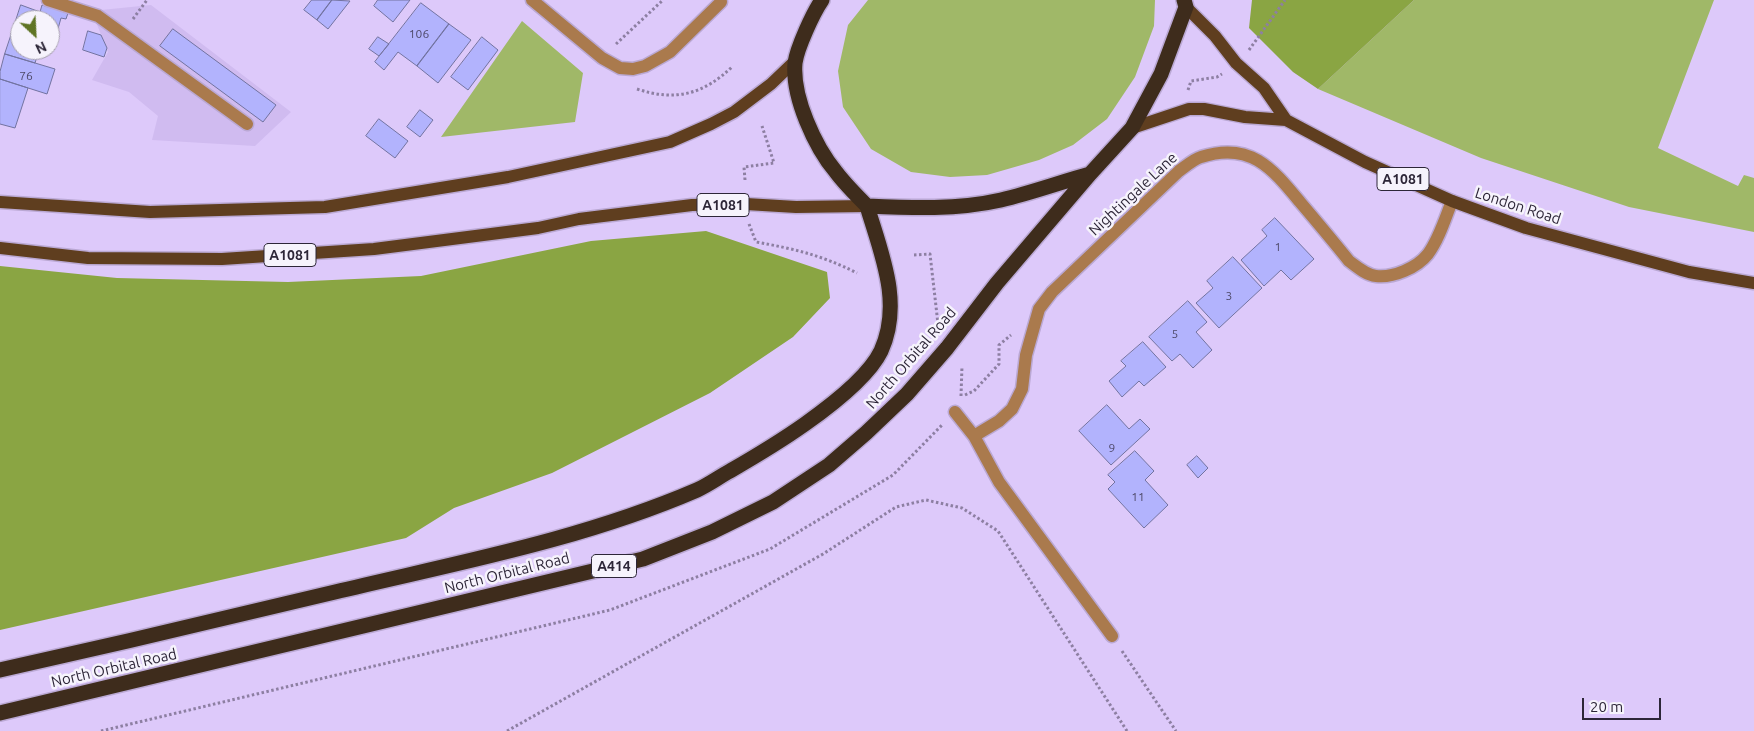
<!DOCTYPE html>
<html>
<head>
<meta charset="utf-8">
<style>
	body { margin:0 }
	#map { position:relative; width:1754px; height:731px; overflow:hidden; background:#ddc9fa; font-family:Ubuntu,sans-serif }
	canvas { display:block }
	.north { position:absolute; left:10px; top:10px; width:50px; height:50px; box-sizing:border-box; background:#f6f3fc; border:1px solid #a6a1ae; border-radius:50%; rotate:155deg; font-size:14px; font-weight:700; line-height:20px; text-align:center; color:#2d2638 }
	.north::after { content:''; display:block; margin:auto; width:18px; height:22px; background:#5f7425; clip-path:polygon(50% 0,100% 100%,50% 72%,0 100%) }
	.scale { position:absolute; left:1582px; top:698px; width:79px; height:22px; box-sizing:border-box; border:2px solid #2d2638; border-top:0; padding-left:6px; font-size:15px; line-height:18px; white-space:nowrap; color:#2d2638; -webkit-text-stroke:4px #f6f3fc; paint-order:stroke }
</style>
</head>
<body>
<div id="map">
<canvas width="1754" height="731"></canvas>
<div class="north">N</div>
<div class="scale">20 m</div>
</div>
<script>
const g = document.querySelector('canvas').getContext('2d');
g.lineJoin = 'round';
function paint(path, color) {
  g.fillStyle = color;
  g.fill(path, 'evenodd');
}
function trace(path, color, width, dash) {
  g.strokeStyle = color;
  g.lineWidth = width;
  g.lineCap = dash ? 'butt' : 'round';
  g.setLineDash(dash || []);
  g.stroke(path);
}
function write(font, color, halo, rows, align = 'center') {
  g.font = font + ' Ubuntu,sans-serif';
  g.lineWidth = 5;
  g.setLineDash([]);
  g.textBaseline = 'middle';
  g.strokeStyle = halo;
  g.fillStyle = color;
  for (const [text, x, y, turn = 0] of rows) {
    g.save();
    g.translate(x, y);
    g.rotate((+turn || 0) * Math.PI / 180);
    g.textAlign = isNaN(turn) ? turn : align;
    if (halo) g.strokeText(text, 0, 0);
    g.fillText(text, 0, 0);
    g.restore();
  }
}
paint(new Path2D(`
	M151,5l140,107 -36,34 -103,-6 6,-24 -29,-24 -37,-12 16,-28 -12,-30 5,-12z`), '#d0bbf0');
paint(new Path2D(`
	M868,0h287l-1,26 -19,51 -28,42 -34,26 -34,15 -52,15 -37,2 -39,-5 -40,-23 -28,-42 -5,-36 10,-46z
	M1414,0h300l-56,148 80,38 6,-11 10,3v54l-125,-25 -148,-49 -163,-69z
	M522,21l61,52 -8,49 -134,15z`), '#a0b868');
paint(new Path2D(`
	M1252,0h162l-96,89 -25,-17 -44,-44z
	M706,231l121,41 3,26 -37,39 -83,56 -158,80 -98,35 -48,30 -406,92v-364l117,12 171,4 133,-6 170,-35z`), '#8aa543');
const building = new Path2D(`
	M312,0h20l-15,20 -13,-10z
	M332,0l18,1 -22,28 -11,-9z
	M378,0h32l-17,22 -19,-16z
	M421,3l28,21 -32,42 -19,-14 -14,18 -9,-8z
	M21,5l19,7 2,-7 26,8 -2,6 -5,-1 -7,25 -4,-2v-21h-30v12l-7,-2z
	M449,24l22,16 -33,43 -21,-17z
	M173,29l103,76 -13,17 -103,-76z
	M13,30l7,2v18h19l-4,13 -30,-9z
	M88,31l13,4 6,13 -3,9 -21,-7z
	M378,37l11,7 -10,12 -10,-7z
	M482,37l16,13 -30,40 -17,-13z
	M5,54l50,15 -8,25 -47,-15v-7z
	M0,79l28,9 -13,40 -15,-4z
	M420,110l13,10 -13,17 -13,-10z
	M379,119l29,22 -13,17 -29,-22z
	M1275,218l39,41 -23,21 -10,-10 -17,16 -23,-26 26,-24 -5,-6z
	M1233,257l29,31 -43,40 -23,-25 17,-15 -6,-7z
	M1188,301l19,21 -11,10 16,18 -19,18 -13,-14 -8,7 -23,-24z
	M1143,342l23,25 -22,19 -5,-5 -17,16 -13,-16 17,-15 -5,-5z
	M1107,405l22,24 11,-10 10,10 -39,36 -32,-34z
	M1135,451l19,20 -9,9 23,25 -24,23 -36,-39 7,-7 -7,-7z
	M1197,456l11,12 -10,10 -11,-13z`);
paint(building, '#b2b3fd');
trace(building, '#7273a0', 1);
const minor = new Path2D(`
	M48,0l50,16 149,108
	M532,0l70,58 18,10 13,1 12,-3 25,-14 51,-50
	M955,412l19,24 25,46 113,154
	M974,436l25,-15 13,-12 10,-20 4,-34 13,-46 13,-17 127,-121c7,-5 15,-12 22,-14 49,-16 71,11 99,45 17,20 33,39 49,59 8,6 17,14 27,15 17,2 41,-8 52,-22 11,-15 17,-35 24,-53`);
const major = new Path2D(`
	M1186,7l29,29 21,27 28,25 22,32
	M1132,128l57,-19h15l41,8 41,3 79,42 87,39 74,27 163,44 65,11
	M0,202l150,10 175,-5 183,-30 162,-35 41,-18 23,-12 37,-28 24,-23
	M0,248l88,10 134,1 152,-10 164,-21 41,-9 113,-14 54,-1 50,3 71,-1`);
const highway = new Path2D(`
	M822,0c-9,13 -25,48 -27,63 -3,34 20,84 41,109 9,12 20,23 31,34 45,2 90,4 134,-6 30,-7 60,-18 89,-26
	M0,670c112,-25 223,-51 335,-78 121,-29 246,-52 362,-102 11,-5 22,-13 33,-19 26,-15 51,-30 75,-47 24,-17 63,-46 76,-73 22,-48 0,-98 -14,-145
	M0,713l643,-154 69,-27 61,-30 56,-37 37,-32 41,-39 40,-46 50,-65 93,-109 42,-46 29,-54 25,-67 -2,-7`);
trace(minor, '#baa8d3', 15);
trace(major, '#baa8d3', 15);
trace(highway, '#baa8d3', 18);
trace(new Path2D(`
	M133,19l14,-19
	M616,44l47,-44
	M1249,50l36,-50
	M637,89c39,13 67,5 96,-23
	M1188,90l3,-9 26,-4 5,-3
	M745,180l-1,-13 30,-4 -12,-37
	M749,224l7,18c39,7 65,13 101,31
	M914,255l16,-1 8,70
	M965,395l9,-4 25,-27v-19l12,-10
	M961,396l1,-30
	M1122,651l54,80
	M101,731l509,-121 160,-61 123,-74 49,-50
	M507,731l316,-177 73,-47 30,-7 36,8 36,23 129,200`), '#8d7fa2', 3, [2.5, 2.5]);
trace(minor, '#aa7a4d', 12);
trace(major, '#5f3e1f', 12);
trace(highway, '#3e2c1c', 15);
write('12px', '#4e4969', null, [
	["106",419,34],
	["76",26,76],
	["1",1278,247],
	["3",1229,296],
	["5",1175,334],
	["9",1112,448],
	["11",1138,497]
]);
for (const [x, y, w] of [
	[1403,179,52],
	[723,205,52],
	[290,255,52],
	[614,566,45]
]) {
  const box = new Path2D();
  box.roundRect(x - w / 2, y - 11.5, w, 23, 4);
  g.fillStyle = '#f6f3fc';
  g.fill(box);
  trace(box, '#2d2638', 1);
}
write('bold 14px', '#2d2638', null, [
	["A1081",1403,179],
	["A1081",723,205],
	["A1081",290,255],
	["A414",614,566]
]);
write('15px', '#2d2638', '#f6f3fc', [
	["Nightingale Lane",1133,194,-43],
	["London Road",1518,206,18],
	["North Orbital Road",911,358,-49],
	["North Orbital Road",507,573,-14],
	["North Orbital Road",114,668,-13]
]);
</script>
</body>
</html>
